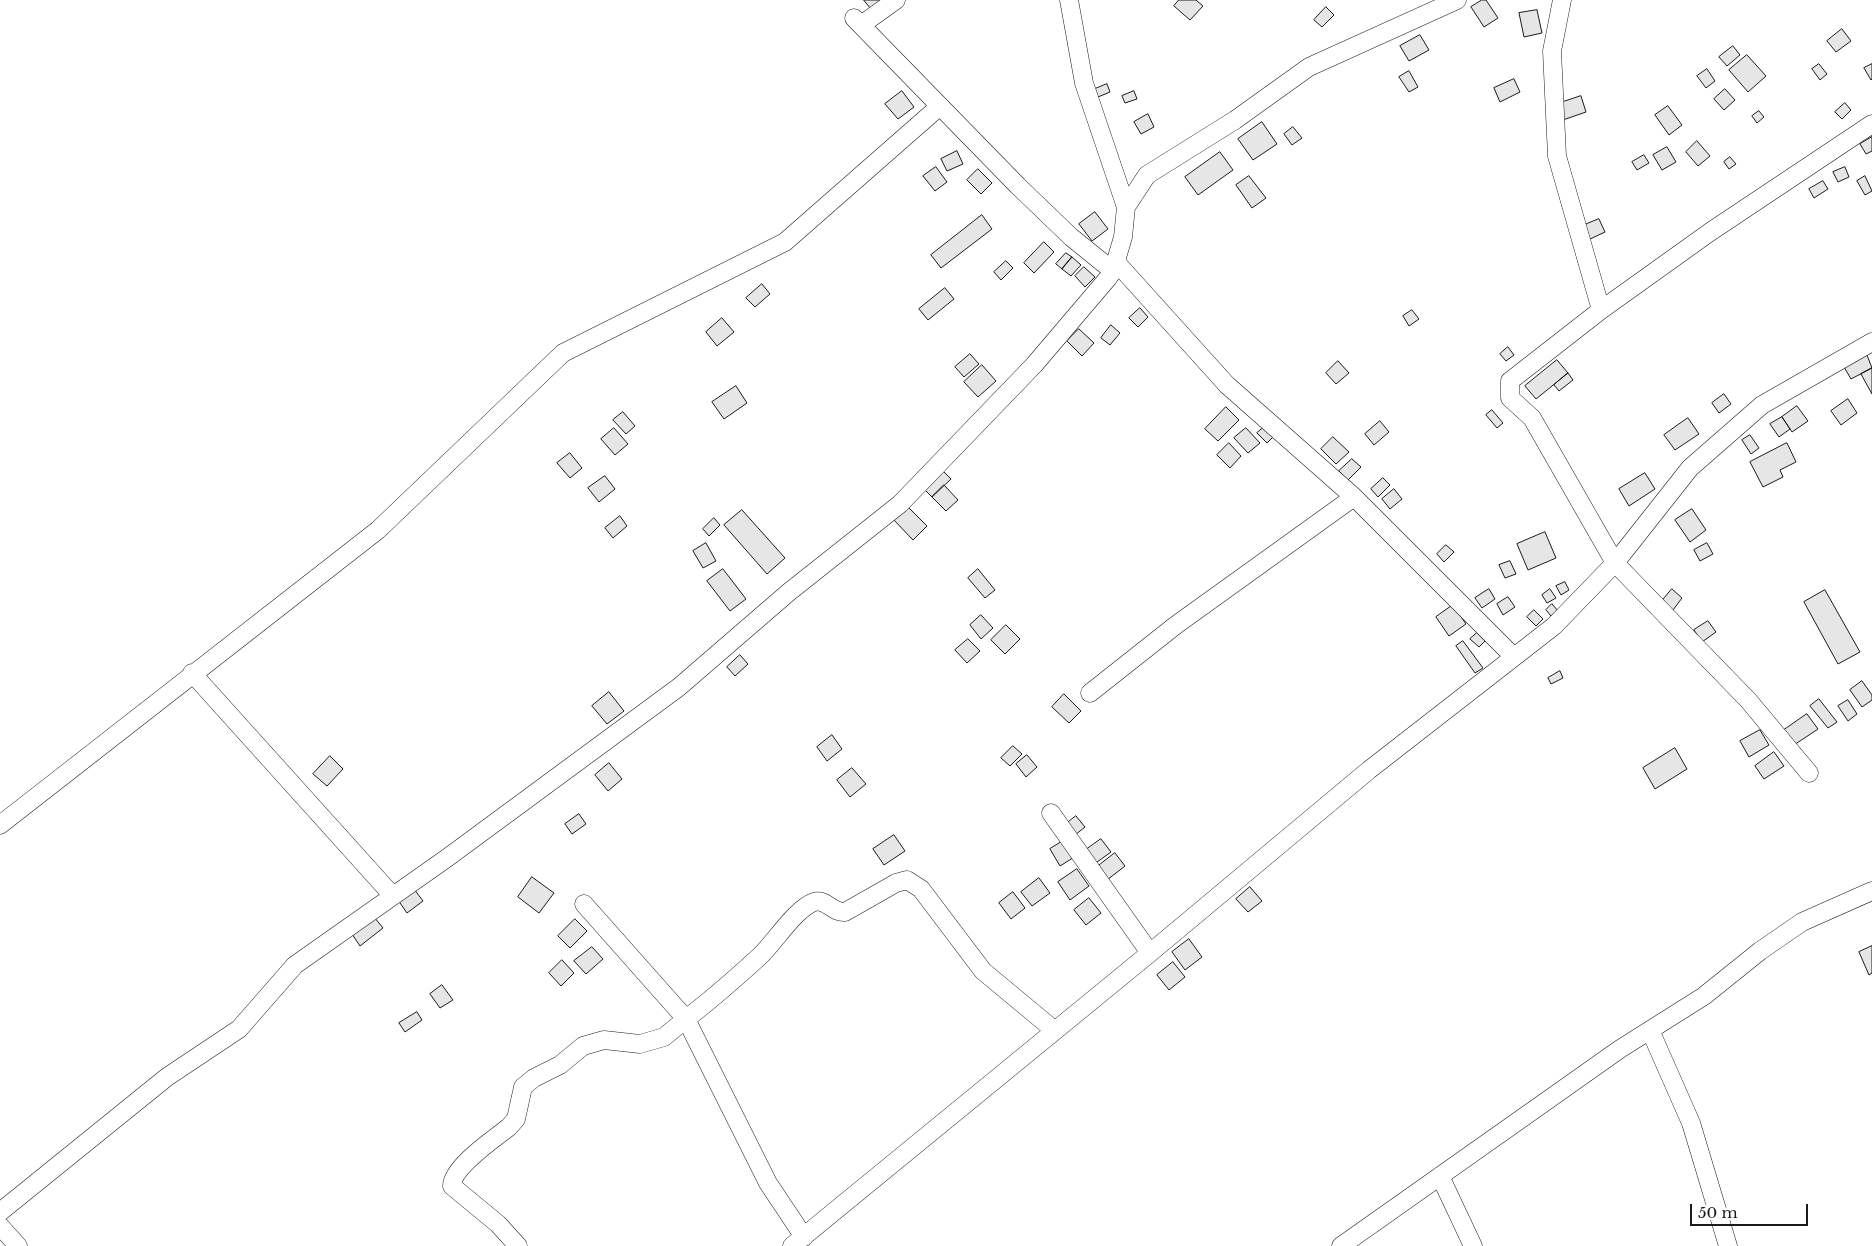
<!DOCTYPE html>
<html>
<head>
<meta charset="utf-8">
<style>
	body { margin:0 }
	#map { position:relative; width:1872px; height:1246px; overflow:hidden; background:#fff; font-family:"Libre Baskerville",serif }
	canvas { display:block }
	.scale { position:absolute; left:1690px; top:1204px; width:118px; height:22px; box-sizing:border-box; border:2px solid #1a1a1a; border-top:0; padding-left:6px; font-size:15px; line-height:18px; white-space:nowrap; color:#1a1a1a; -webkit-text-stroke:4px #fff; paint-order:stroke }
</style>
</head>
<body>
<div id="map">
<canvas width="1872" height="1246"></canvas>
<div class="scale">50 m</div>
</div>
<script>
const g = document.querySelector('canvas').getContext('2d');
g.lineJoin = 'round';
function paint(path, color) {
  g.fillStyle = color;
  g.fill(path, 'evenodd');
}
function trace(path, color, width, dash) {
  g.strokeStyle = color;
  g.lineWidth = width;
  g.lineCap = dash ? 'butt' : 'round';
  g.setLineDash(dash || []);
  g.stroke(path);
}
const building = new Path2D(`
	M864,0h22l-13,11z
	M1179,0h17l7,6 -13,14 -16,-14z
	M1482,0h4l12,18 -14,9 -13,-20z
	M1326,7l8,8 -12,12 -8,-7z
	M1537,10l5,23 -18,4 -5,-24z
	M1842,29l9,12 -15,11 -9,-11z
	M1420,35l9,15 -20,11 -9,-15z
	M1733,46l7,9 -13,11 -8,-9z
	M1747,55l19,21 -18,16 -19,-22z
	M1819,64l8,10 -7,6 -8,-11z
	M1872,64v15l-1,1 -7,-12z
	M1707,69l8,12 -9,7 -9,-12z
	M1409,71l9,16 -9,5 -10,-15z
	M1514,79l6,13 -20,10 -6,-14z
	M1107,84l3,8 -12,5 -3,-8z
	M1725,89l10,11 -11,10 -10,-11z
	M902,91l12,16 -16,12 -13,-15z
	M1134,91l3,8 -12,4 -3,-7z
	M1581,96l5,16 -26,9v-18z
	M1845,103l6,7 -9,9 -7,-7z
	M1668,106l14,19 -13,10 -14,-20z
	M1759,111l5,6 -7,6 -5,-7z
	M1148,114l6,13 -13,7 -7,-12z
	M1262,122l15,22 -24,16 -15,-21z
	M1293,127l9,11 -10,7 -8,-11z
	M1872,137v14l-6,3 -6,-10z
	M1697,141l13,15 -12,10 -12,-14z
	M1667,147l9,15 -14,8 -9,-15z
	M957,151l6,13 -16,7 -6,-12z
	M1220,152l13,18 -35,25 -13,-18z
	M1644,155l5,8 -12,7 -5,-8z
	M1730,157l6,7 -7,5 -5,-7z
	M936,167l11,15 -12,9 -12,-15z
	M1845,167l4,10 -11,5 -5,-10z
	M978,169l14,14 -11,11 -14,-14z
	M1249,176l17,22 -14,10 -16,-23z
	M1865,176l7,15 -7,4 -8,-14z
	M1823,181l5,8 -14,9 -5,-9z
	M1095,212l13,17 -16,12 -13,-17z
	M982,215l10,14 -51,39 -10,-13z
	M1599,219l6,13 -17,8 -6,-14z
	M1044,242l10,10 -20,21 -10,-10z
	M1066,253l6,4 -10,12 -6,-5z
	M1072,257l9,8 -10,11 -9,-7z
	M1006,261l7,7 -12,12 -7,-8z
	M1084,267l11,10 -10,10 -10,-11z
	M762,284l8,10 -15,13 -9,-9z
	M945,288l9,11 -26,21 -9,-11z
	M1140,308l8,9 -10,10 -9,-9z
	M1412,310l7,9 -10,7 -6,-10z
	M722,318l12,14 -17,14 -11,-14z
	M1111,325l9,8 -10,12 -9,-7z
	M1079,329l15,14 -12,13 -15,-15z
	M1508,347l6,8 -8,6 -6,-7z
	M970,354l9,10 -15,13 -9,-10z
	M1867,355l5,13 -21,11 -7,-12z
	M1557,360l11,13 -32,26 -11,-13z
	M1338,361l11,12 -13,11 -10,-11z
	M982,365l14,16 -18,16 -14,-15z
	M1872,368v26l-11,-20z
	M1568,373l5,7 -14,11 -5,-6z
	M736,386l11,17 -23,16 -12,-17z
	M1724,394l7,10 -12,9 -7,-10z
	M1848,399l9,14 -16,12 -10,-14z
	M1797,406l11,15 -16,11 -10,-15z
	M1226,407l13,13 -21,21 -13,-12z
	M1492,410l11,13 -6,5 -11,-13z
	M623,412l12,14 -9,8 -13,-14z
	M1782,417l8,12 -11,8 -9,-13z
	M1688,418l11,16 -24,16 -11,-15z
	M1380,421l9,11 -15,13 -9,-11z
	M614,428l14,16 -13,11 -14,-16z
	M1246,428l14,15 -12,10 -14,-15z
	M1263,428l10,9 -6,6 -10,-10z
	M1750,435l9,13 -8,6 -9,-14z
	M1333,437l16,15 -13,12 -15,-15z
	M1229,443l12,13 -11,12 -13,-13z
	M1787,443l9,19 -16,8 3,7 -20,10 -13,-25z
	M570,453l12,15 -12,10 -13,-15z
	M1352,459l9,8 -13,13 -9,-9z
	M941,469l10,10 -19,18 -9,-9z
	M1645,473l10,16 -26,17 -10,-17z
	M605,476l10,13 -16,13 -11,-14z
	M1383,478l7,7 -12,12 -7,-8z
	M944,485l14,15 -12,11 -14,-14z
	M1394,489l8,10 -12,10 -8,-10z
	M907,506l20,20 -14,14 -20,-21z
	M1692,509l14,21 -16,12 -15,-22z
	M742,510l43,48 -18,16 -43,-49z
	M620,516l7,10 -14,12 -8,-10z
	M714,518l6,7 -11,11 -6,-7z
	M1545,532l11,26 -28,12 -11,-26z
	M706,543l10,18 -13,7 -10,-17z
	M1707,543l6,11 -13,7 -6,-11z
	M1446,545l8,7 -10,10 -7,-8z
	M1510,561l6,13 -11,4 -6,-13z
	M723,569l23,30 -16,12 -23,-30z
	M978,569l17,21 -10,8 -17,-20z
	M1565,582l4,8 -8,5 -5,-9z
	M1489,589l6,10 -13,9 -7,-10z
	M1550,589l6,9 -9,5 -5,-8z
	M1672,589l10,9 -9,12 -11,-9z
	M1825,590l35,62 -22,12 -34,-62z
	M1508,597l7,10 -12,8 -6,-11z
	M1552,604l6,7 -7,5 -5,-6z
	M1453,605l13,19 -17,12 -13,-19z
	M1534,610l9,9 -7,7 -9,-9z
	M981,615l12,13 -12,11 -11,-14z
	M1708,621l8,11 -14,10 -8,-12z
	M1006,625l14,14 -15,15 -14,-14z
	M1477,633l8,8 -6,6 -9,-8z
	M968,639l12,12 -13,12 -12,-13z
	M1463,641l20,27 -8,5 -19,-27z
	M740,655l8,9 -13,12 -8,-9z
	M1560,671l3,7 -12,6 -3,-6z
	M1862,681l10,14v5l-10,7 -12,-17z
	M609,692l15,19 -17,13 -15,-18z
	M1064,694l17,17 -12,12 -17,-16z
	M1819,699l18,23 -9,6 -18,-22z
	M1848,700l9,14 -9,7 -10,-15z
	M1807,714l11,15 -24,16 -10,-15z
	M1760,730l9,15 -20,12 -9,-16z
	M832,735l10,14 -15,12 -10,-14z
	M1013,746l9,8 -12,12 -9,-8z
	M1675,748l12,21 -32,20 -12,-21z
	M1774,752l10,14 -20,13 -9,-13z
	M1027,755l10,12 -11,10 -10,-13z
	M330,756l13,13 -16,17 -14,-12z
	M609,763l13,16 -14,12 -13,-16z
	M852,768l14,16 -16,13 -13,-17z
	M579,814l7,10 -14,10 -7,-10z
	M1076,816l9,11 -10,8 -9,-11z
	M894,835l11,16 -21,14 -11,-16z
	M1066,839l10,17 -16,10 -10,-17z
	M1101,839l10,13 -18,13 -10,-13z
	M1115,853l10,13 -18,14 -10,-13z
	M1077,869l12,17 -19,14 -12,-18z
	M532,877l22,16 -15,20 -21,-16z
	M1039,878l11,15 -18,13 -11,-14z
	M1250,887l12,14 -14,11 -12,-13z
	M414,889l9,12 -16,12 -9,-13z
	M1013,892l12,16 -14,11 -12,-16z
	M1089,898l12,15 -15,12 -12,-15z
	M374,917l9,11 -23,18 -8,-12z
	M575,919l12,12 -17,17 -12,-12z
	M1189,939l13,18 -17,13 -13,-18z
	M1872,946v27l-3,2 -10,-23z
	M592,947l11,12 -17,15 -12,-13z
	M562,960l12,13 -13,13 -12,-13z
	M1173,962l12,15 -16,13 -12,-15z
	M442,985l11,15 -13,8 -10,-14z
	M417,1012l5,8 -17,12 -6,-9z`);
paint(building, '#e6e6e6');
trace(building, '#1a1a1a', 1);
const minor = new Path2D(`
	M1069,0l15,83 42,124
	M1562,0l-10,51 5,105 44,154 -91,71v17l22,20 83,145 133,137 61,73
	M861,25l35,-25
	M1116,262l111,123 127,112 159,159
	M1113,271l10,-34 3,-30 21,-32 88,-55 74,-53 148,-67
	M1601,310l109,-78 162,-108
	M192,673l201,223
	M1090,693l86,-68 178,-128
	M1051,813l99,140
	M0,825l378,-295 185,-177 222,-111 155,-136
	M1650,1030l41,93 37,123
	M1440,1176l33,70
	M0,1212l167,-135 72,-48 56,-64 152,-107 232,-171 110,-95 111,-88 134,-139 74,-87 5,-7 -42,-34 -53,-51 -164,-168
	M0,1226l18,20
	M804,1237l-36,-54 -82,-164c26,-20 50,-41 74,-63 15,-14 35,-47 54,-54 12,-4 18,11 31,10l51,-29 11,-3 14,9 62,82 71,59
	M518,1246l-20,-22 -46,-38c0,-19 42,-47 57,-59l7,-8 7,-32 11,-9 26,-13 23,-19 21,-6 36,4 24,-7 22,-18 -102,-115
	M792,1246l358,-293 219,-183 185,-144 61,-63 75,-95 72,-63 110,-63
	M1341,1246l279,-197 84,-53 56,-45 42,-29 70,-31`);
trace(minor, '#1a1a1a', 19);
trace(minor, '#fff', 18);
</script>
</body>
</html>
